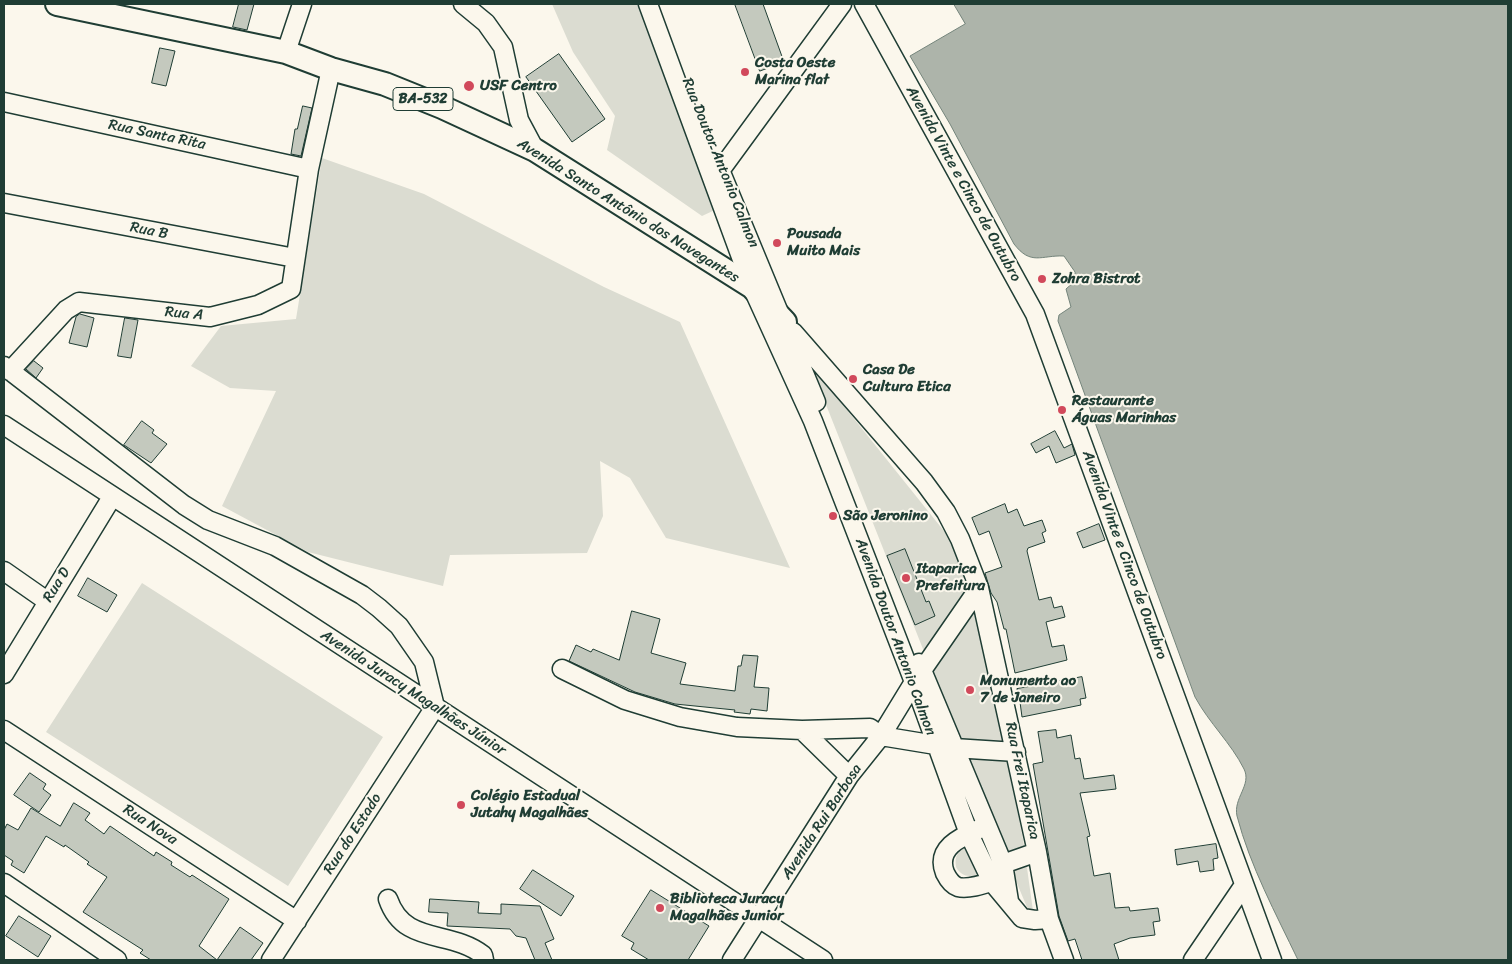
<!DOCTYPE html>
<html>
<head>
<meta charset="utf-8">
<style>
	body { margin:0 }
	#map { position:relative; width:1512px; height:964px; overflow:hidden; background:#fbf7ec; font-family:Sriracha,sans-serif }
	canvas { display:block }
	.frame { position:absolute; inset:0; border:5px solid #1f3d34; pointer-events:none }
</style>
</head>
<body>
<div id="map">
<canvas width="1512" height="964"></canvas>
<div class="frame"></div>
</div>
<script>
const g = document.querySelector('canvas').getContext('2d');
g.lineJoin = 'round';
function paint(path, color) {
  g.fillStyle = color;
  g.fill(path, 'evenodd');
}
function trace(path, color, width, dash) {
  g.strokeStyle = color;
  g.lineWidth = width;
  g.lineCap = dash ? 'butt' : 'round';
  g.setLineDash(dash || []);
  g.stroke(path);
}
function write(font, color, halo, rows, align = 'center') {
  g.font = font + ' Sriracha,sans-serif';
  g.lineWidth = 4;
  g.setLineDash([]);
  g.textBaseline = 'middle';
  g.strokeStyle = halo;
  g.fillStyle = color;
  for (const [text, x, y, turn = 0] of rows) {
    g.save();
    g.translate(x, y);
    g.rotate((+turn || 0) * Math.PI / 180);
    g.textAlign = isNaN(turn) ? turn : align;
    if (halo) g.strokeText(text, 0, 0);
    g.fillText(text, 0, 0);
    g.restore();
  }
}
paint(new Path2D(`
	M552,4h89l76,205 -15,7 -95,-66 8,-34 -42,-64z
	M322,158l102,36 180,93 76,35 110,246 -124,-30 -36,-60 -30,-17 3,55 -16,37 -137,2 -7,31 -135,-34 -86,-46 54,-115 -46,-3 -39,-22 30,-40 75,-7z
	M819,375l133,166 26,78 45,220 10,72 -4,1 -29,-69 -185,-466z
	M142,583l241,154 -95,149 -242,-154z
	M968,847l10,27c-9,4 -17,2 -22,-7 -2,-11 2,-17 12,-20z`), '#dbdcd1');
const water = new Path2D(`
	M954,4h554v956h-210c-22,-46 -48,-94 -61,-144 -4,-18 15,-31 7,-47 -13,-26 -35,-46 -49,-72l-137,-376 1,-6 12,-8 -5,-18 9,-8v-9l-11,-16c-23,-1 -33,10 -50,-12l-64,-120 -40,-68 55,-32z`);
paint(water, '#adb4aa');
trace(water, '#74847b', 1);
const building = new Path2D(`
	M239,4h15l-7,26 -14,-3z
	M735,4h28l21,58 -24,9z
	M160,48l15,3 -9,35 -14,-3z
	M559,54l46,65 -33,23 -46,-65z
	M303,106l9,2 -11,48 -10,-2 4,-25h2z
	M80,314l14,4 -7,29 -18,-4 7,-26z
	M125,318l13,2 -7,38 -13,-2z
	M34,361l9,7 -7,10 -10,-9z
	M142,421l12,9 -2,3 15,11 -16,19 -27,-18z
	M1055,431l9,17 8,-4 3,11 -19,8 -7,-17 -13,7 -5,-9z
	M1005,504l3,9 9,-4 7,17 18,-6 4,11 -4,2 3,9 -17,6 -1,3 12,49 12,-3 3,11 8,-2 3,11 -19,5 6,25 12,-2 3,15 -52,13 -9,-44h-2l-7,-27 -6,-9 -6,-20 17,-6 -13,-36 -10,4 -7,-17z
	M1099,524l6,16 -22,8 -6,-15z
	M905,549l21,53 3,-1 6,15 -20,9 -28,-69z
	M88,578l29,17 -10,17 -29,-16z
	M632,611l28,8 -9,34 35,10 -6,21 55,7 3,-25h3l2,-11 15,1 -4,31 15,1 -2,23 -16,-2 -1,5 -16,-2 1,-2 -60,-6 -40,-12 -66,-31 7,-16 15,7 2,-3 26,11z
	M1082,677l4,21 -6,1 1,6 -59,12 -2,-15h-3l-2,-9 3,-1 -1,-3z
	M1056,730l1,8 14,-3 4,24 5,-1 4,21 30,-4 2,14 -36,4 10,43 -3,1 7,39 16,-3 5,35 14,-1 1,4 28,-3 2,13 -7,1 2,13 -25,3 -16,6 5,16h-37l-7,-21 -7,2 -9,-25 -26,-152 10,-2 -5,-30z
	M30,773l16,11 -3,5 8,6 -12,17 -25,-17z
	M74,803l16,10 -5,7 19,14 6,-8 44,30 2,-4 16,10 -1,3 19,12 2,-2 37,24 -30,47 18,14 23,-33 23,16 -12,17h-100l-11,-7 3,-3 -60,-38 24,-35 -20,-13 2,-2 -24,-17 -1,2 -18,-11 -22,37 -13,-8 2,-4 -9,-6v-25l3,-6 11,6 13,-22 29,18z
	M1216,844l2,14 -5,1 1,11 -14,2 -2,-11 -21,4 -2,-15z
	M533,870l41,26 -13,20 -41,-27z
	M651,890l58,36 -21,34h-39l-18,-11 3,-6 -12,-7z
	M430,899l49,3 -1,11 23,1v-10l39,2 14,33 -9,4 7,17h-17l-9,-22 -10,-2 -6,-7 -63,-3 1,-13 -19,-1z
	M19,916l32,20 -13,21 -32,-21z`);
paint(building, '#c4c9be');
trace(building, '#1f3d34', 1);
const minor = new Path2D(`
	M463,4l23,19 17,24 16,73 16,30
	M648,4l104,283 61,134 101,261 55,152 23,48 30,36 13,2 14,-1
	M864,4l171,310 237,646
	M286,52l16,-48
	M4,102l305,67
	M720,170l96,232
	M714,179l128,-175
	M4,203l291,55
	M793,332l131,150 22,30 14,27 19,49 58,264 12,67 15,41
	M4,366l180,139 24,15 67,26 87,49 17,13 20,18 25,36 11,45 -164,253
	M10,371l56,-61 13,-8 131,15 48,-12 33,-16 18,-120 22,-100
	M4,425l819,535
	M4,571l43,30
	M919,663l84,201 6,37
	M562,669l63,31 55,17 57,10 65,3 68,-2 11,8 73,12 62,4
	M4,674l108,-177
	M4,730l293,191
	M802,730l47,46
	M979,829c-18,8 -44,19 -34,44 3,6 7,12 13,14 12,3 32,-5 43,-8
	M1003,864l34,-12
	M4,883l113,77
	M388,899c16,47 62,30 95,56l1,5
	M732,960l117,-184 32,-40 33,-54 65,-94
	M1193,960l51,-75`);
const major = new Path2D(`
	M57,4l229,48 45,17 54,15 57,23 93,43 217,137 33,35`);
trace(minor, '#1f3d34', 21);
trace(major, '#1f3d34', 26);
trace(minor, '#fbf7ec', 18);
trace(major, '#fbf7ec', 22);
for (const [x, y, r, color] of [
	[745,72,5,"#d1495b"],
	[469,86,6,"#d1495b"],
	[777,243,5,"#d1495b"],
	[1042,279,5,"#d1495b"],
	[853,379,5,"#d1495b"],
	[1062,410,5,"#d1495b"],
	[833,516,5,"#d1495b"],
	[906,578,5,"#d1495b"],
	[970,690,5,"#d1495b"],
	[461,805,5,"#d1495b"],
	[660,908,5,"#d1495b"]
]) {
  const dot = new Path2D();
  dot.arc(x, y, r, 0, 2 * Math.PI);
  g.fillStyle = color;
  g.fill(dot);
  trace(dot, '#fbf7ec', 2);
}
for (const [x, y, w] of [
	[423,99,60]
]) {
  const box = new Path2D();
  box.roundRect(x - w / 2, y - 11.5, w, 23, 4);
  g.fillStyle = '#fbf7ec';
  g.fill(box);
  trace(box, '#1f3d34', 1);
}
write('bold 14px', '#1f3d34', null, [
	["BA-532",423,99]
]);
write('bold 15px', '#1f3d34', '#fbf7ec', [
	["Costa Oeste",755,63],
	["Marina flat",755,80],
	["USF Centro",480,86],
	["Pousada",787,234],
	["Muito Mais",787,251],
	["Zohra Bistrot",1052,279],
	["Casa De",863,370],
	["Cultura Etica",863,387],
	["Restaurante",1072,401],
	["Águas Marinhas",1072,418],
	["São Jeronino",843,516],
	["Itaparica",916,569],
	["Prefeitura",916,586],
	["Monumento ao",980,681],
	["7 de Janeiro",980,698],
	["Colégio Estadual",471,796],
	["Jutahy Magalhães",471,813],
	["Biblioteca Juracy",670,899],
	["Magalhães Junior",670,916]
], 'left');
write('15px', '#1f3d34', '#fbf7ec', [
	["Rua Santa Rita",157,135,12],
	["Rua Doutor Antonio Calmon",720,163,68],
	["Avenida Vinte e Cinco de Outubro",963,184,61],
	["Avenida Santo Antônio dos Navegantes",628,211,32],
	["Rua B",149,231,11],
	["Rua A",184,314,5],
	["Avenida Vinte e Cinco de Outubro",1124,555,70],
	["Rua D",57,585,-58],
	["Avenida Doutor Antonio Calmon",895,637,70],
	["Avenida Juracy Magalhães Júnior",413,693,33],
	["Rua Frei Itaparica",1022,781,78],
	["Avenida Rui Barbosa",822,822,-57],
	["Rua Nova",150,825,33],
	["Rua do Estado",353,834,-57]
]);
</script>
</body>
</html>
